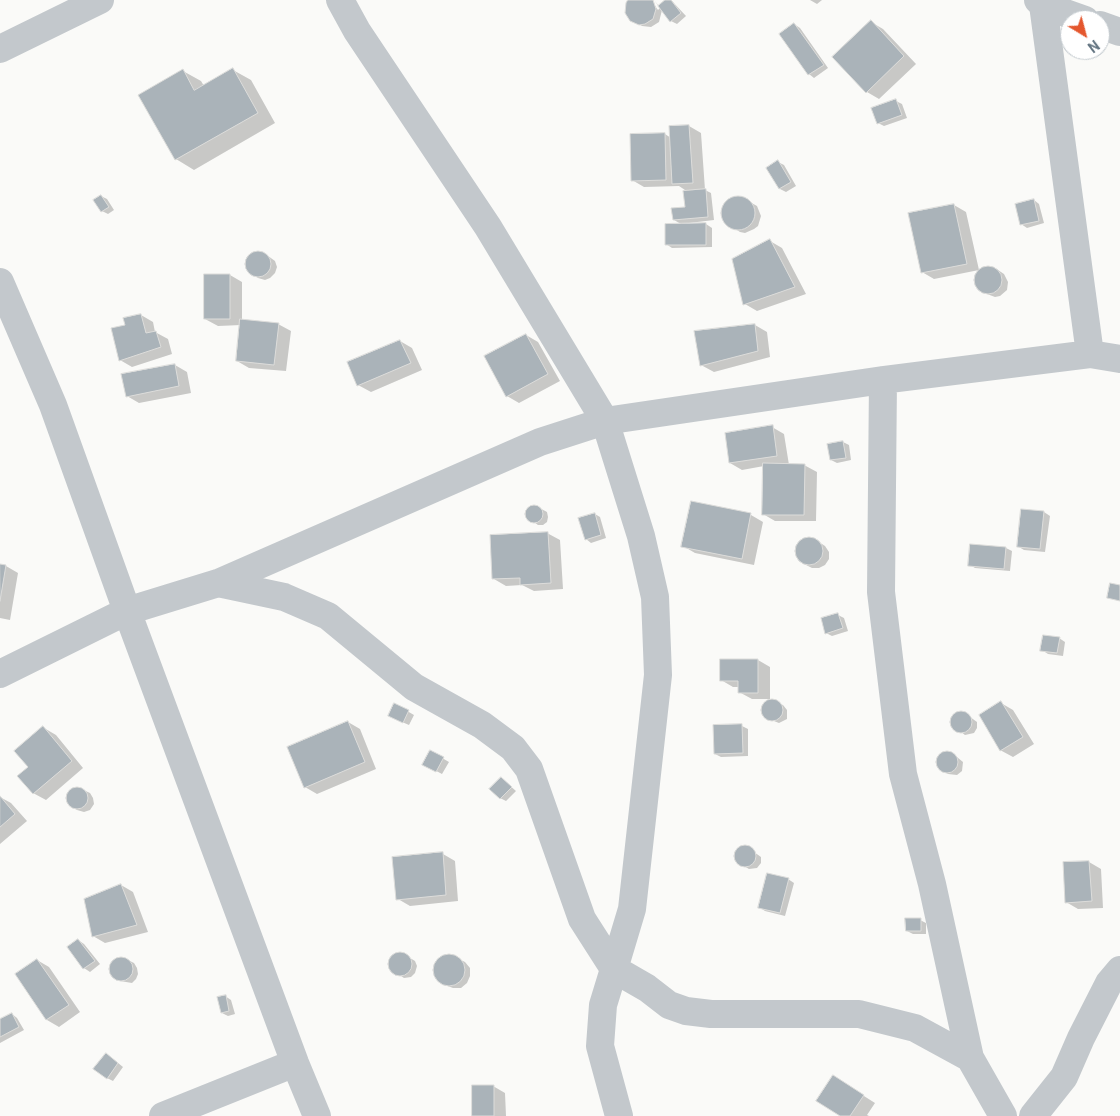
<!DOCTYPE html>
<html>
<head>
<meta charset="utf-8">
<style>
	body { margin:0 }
	#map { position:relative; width:1120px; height:1116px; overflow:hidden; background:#fafaf8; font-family:Roboto,sans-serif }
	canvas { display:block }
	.north { position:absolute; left:1060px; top:10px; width:50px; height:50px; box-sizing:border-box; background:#fff; border:1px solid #c1c8cd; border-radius:50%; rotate:143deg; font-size:14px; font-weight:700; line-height:20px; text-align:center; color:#657683 }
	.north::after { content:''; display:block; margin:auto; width:18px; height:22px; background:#e4572e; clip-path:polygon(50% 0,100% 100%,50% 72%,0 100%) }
</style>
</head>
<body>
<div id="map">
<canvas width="1120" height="1116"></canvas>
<div class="north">N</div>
</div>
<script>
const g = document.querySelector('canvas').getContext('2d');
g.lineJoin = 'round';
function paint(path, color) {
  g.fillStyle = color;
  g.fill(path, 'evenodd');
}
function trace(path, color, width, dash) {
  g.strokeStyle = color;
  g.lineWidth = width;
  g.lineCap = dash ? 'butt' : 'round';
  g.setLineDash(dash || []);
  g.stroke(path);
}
paint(new Path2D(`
	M631,0h20l7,10 2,-2 -6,-8 5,6 8,-6h4l15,16 -9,8 -6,-3 -9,-11 -3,12 -8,5 -9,-1 -7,-4z
	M810,0h12l-5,4z
	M871,22l12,7 33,35 -37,35 -12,-7z
	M794,24l6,4 28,40 -14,10 -5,-4z
	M233,70l18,10 24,43 -81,47 -18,-11 7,-88 18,10 3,5z
	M896,101l6,3 5,14 -23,8 -6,-3z
	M689,126l12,7 4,57 6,3 3,27 -33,4 -7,-4 12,-12 2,-16 -9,-6 -35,1 -12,-7 33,-46 6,4 -1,-11z
	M778,162l6,3 12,21 -10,6 -6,-3 -12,-21z
	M101,196l6,3 7,11 -6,4 -6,-3z
	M741,197l16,9 4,10 -3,10 -4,3 -9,4 -5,-1 -15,-10 -3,-10 4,-10 4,-3z
	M1034,200l5,4 5,19 -17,5 -6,-4z
	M954,205l12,7 13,58 -45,9 -12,-7 -13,-58z
	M706,224l6,4v19l-40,1 -6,-4z
	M770,241l12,7 24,46 -49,17 -12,-7z
	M258,251l6,2 11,8 2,6 -2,6 -5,5 -5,2 -7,-2 -11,-8 -2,-6 2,-6 4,-5z
	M986,267l9,1 9,6 4,8 -1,8 -7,6 -5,1 -8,-3 -6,-3 -6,-8 1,-8 3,-4z
	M230,275l12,7v38l36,4 13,7 -5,40 -37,-3 -12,-7 4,-36 -23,1 -13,-7z
	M141,315l12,7 2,10 13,7 4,15 -40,13 -12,-7 6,-35z
	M755,325l12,7 3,25 -56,15 -13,-7z
	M526,335l12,7 22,39 -41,22 -12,-7z
	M400,341l12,7 10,22 -51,22 -13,-7z
	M175,365l12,7 4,21 -52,10 -12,-7z
	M772,427l12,7 5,31h15l13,7 -1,49h-41l-12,-7 1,-48 -22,4 -12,-7z
	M843,442l6,3 2,15 -14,3 -6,-3z
	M692,502l59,13 12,7 -9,43 -59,-12 -12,-7z
	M531,506h5l11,6 1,5 -1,5 -4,3h-5l-10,-7 -2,-4 1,-5z
	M1022,510l22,2 6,4 -5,36 -21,-2 -5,-3z
	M595,514l5,3 6,21 -15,5 -5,-4z
	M547,533l13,7 3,49 -29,2 -12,-6 -16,1 -12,-7z
	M806,538l7,1 6,3 6,4 4,6v7l-4,6 -6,3h-7l-6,-3 -7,-4 -3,-6v-7l4,-6z
	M971,545l35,3 6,3 -2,20 -35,-3 -5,-3z
	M0,565l6,1 12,7 -8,47 -10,-2z
	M838,615l6,3 4,13 -16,5 -6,-3z
	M1059,638l6,4 -2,14 -15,-2 -6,-4z
	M758,660l12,7v32h-18l-13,-7v-5h-6l-12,-7z
	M767,702h9l7,3 4,5v9l-8,4 -13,-5 -4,-5 1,-6z
	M1001,703l12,7 21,34 -21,13 -13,-7z
	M395,704l19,11 -5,10 -14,-6z
	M959,712l7,2 11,8v6l-3,5 -9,2 -13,-10 1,-6z
	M348,722l12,7 16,40 -59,25 -12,-7z
	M714,726h28l6,3v27l-27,1 -6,-3z
	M44,728l12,7 27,33 -37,32 -13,-7 -3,-26z
	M430,751l19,11 -7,12 -19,-10z
	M952,753l11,9 -1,9 -5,4 -9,-1 -7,-4 -3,-5v-7l4,-4z
	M501,778l15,13 -10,10 -6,-3z
	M77,787l13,6 3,5 1,6 -4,6 -6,2 -7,-2 -6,-4 -4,-5v-6l4,-6z
	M0,797l11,6 16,18 -27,23z
	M741,847h6l14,10v6l-4,5 -8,1 -12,-7 -1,-10z
	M443,854l12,7 3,40 -48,5 -12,-7z
	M1089,862l12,7 2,39 -25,1 -12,-7z
	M788,879l6,4 -9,33 -20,-5 -6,-4z
	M121,885l12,7 15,40 -43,11 -12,-7z
	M920,920l6,3v11h-13l-6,-3z
	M78,940l6,4 16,20 -10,8 -6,-4 -15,-20z
	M402,953l13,8 2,5 -2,7 -4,4 -7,1 -6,-4 -6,-3 -3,-6 2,-7 5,-4z
	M451,955l14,7 5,6v8l-3,7 -6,5h-8l-8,-3 -6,-3 -4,-7 -1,-8 3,-7 6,-4z
	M122,957l12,6 3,5 1,6 -2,5 -4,4 -12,-2 -6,-3 -4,-5v-6l2,-5 4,-4z
	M37,960l12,7 31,45 -21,15 -12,-7z
	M225,996l6,4 4,14 -7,2 -6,-3z
	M12,1014l5,4 7,12 -24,13v-23z
	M112,1058l11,9 -10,14 -6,-3z
	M845,1084l30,19 -8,12 2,1h-26z
	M493,1086l12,7 1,23h-33z`), '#0003');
const building = new Path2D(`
	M628,0h25l3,9 -3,10 -8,5 -6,1 -9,-4 -5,-8 1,-10z
	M665,0h6l10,13 -11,9 -12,-16z
	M871,20l33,36 -38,37 -34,-36z
	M794,23l30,42 -16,10 -29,-41z
	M233,68l25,45 -83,47 -37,-65 45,-26 11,21z
	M896,99l6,16 -25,9 -6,-16z
	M689,125l4,58 -21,1 -3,-58z
	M665,133l1,47 -35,1 -1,-47z
	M778,160l13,22 -12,7 -13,-21z
	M706,189l2,28 -35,3 -2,-12 14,-1 -2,-16z
	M101,195l8,12 -8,5 -8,-12z
	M721 213a17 17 0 1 1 34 0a17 17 0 1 1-34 0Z
	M1034,199l5,22 -19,4 -5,-21z
	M954,204l13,60 -46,9 -13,-60z
	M706,223v22h-41v-21z
	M770,239l25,48 -52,18 -11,-46z
	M245 264a13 13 0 1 1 26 0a13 13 0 1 1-26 0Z
	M974 280a14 14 0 1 1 28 0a14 14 0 1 1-28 0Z
	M204,274h26v45h-26z
	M141,314l5,19 10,-2 5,16 -42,14 -8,-33 14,-3 -2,-7z
	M240,319l39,4 -5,42 -38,-4z
	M755,324l3,27 -58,15 -6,-35z
	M526,334l22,40 -42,23 -22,-41z
	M400,340l11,23 -54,23 -10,-24z
	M175,364l4,22 -53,11 -5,-23z
	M773,425l4,31 -48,7 -4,-30z
	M843,441l3,17 -16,2 -3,-16z
	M763,463l42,1 -1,51h-42z
	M691,501l60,12 -9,46 -61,-12z
	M525 514a9 9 0 1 1 18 0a9 9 0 1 1-18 0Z
	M1021,509l23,2 -4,38 -23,-2z
	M595,513l6,22 -16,5 -7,-22z
	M548,532l3,51 -31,2v-7l-28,1 -2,-44z
	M795 551a14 14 0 1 1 28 0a14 14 0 1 1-28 0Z
	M970,544l36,3 -2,22 -36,-3z
	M0,564l6,1 -6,36z
	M1110,583l10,2v16l-13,-3z
	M838,613l5,15 -18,6 -4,-16z
	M1043,635l17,2 -3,16 -17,-2z
	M720,659h38v34h-20v-12h-18z
	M761 710a11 11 0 1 1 22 0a11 11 0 1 1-22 0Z
	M1001,701l22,36 -23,14 -21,-36z
	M394,703l15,7 -6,13 -15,-7z
	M950 722a11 11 0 1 1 22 0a11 11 0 1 1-22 0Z
	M348,721l17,41 -61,26 -17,-41z
	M742,724l1,29 -29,1 -1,-29z
	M43,726l29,35 -39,33 -16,-18 11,-9 -14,-16z
	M430,750l14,7 -8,15 -14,-7z
	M936 762a11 11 0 1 1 22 0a11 11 0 1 1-22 0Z
	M501,777l11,10 -12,12 -11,-10z
	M66 798a11 11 0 1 1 22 0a11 11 0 1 1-22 0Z
	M0,796l15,18 -15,13z
	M734 856a11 11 0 1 1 22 0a11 11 0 1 1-22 0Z
	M443,852l3,43 -50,5 -4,-43z
	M1089,861l3,40 -27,2 -2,-41z
	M767,873l22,5 -9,35 -22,-5z
	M121,884l16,41 -45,12 -8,-38z
	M905,918h16v13h-15z
	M78,939l17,22 -12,8 -16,-22z
	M388 964a12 12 0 1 1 24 0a12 12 0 1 1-24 0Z
	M433 970a16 16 0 1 1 32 0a16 16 0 1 1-32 0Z
	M109 969a12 12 0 1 1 24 0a12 12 0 1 1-24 0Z
	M37,959l32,46 -23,15 -31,-46z
	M226,995l3,16 -8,2 -4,-16z
	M12,1013l7,14 -19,10v-18z
	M106,1053l12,10 -11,16 -14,-10z
	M833,1075l31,20 -14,21h-10l-24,-15z
	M472,1085h22v31h-22z`);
paint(building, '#aab3b9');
trace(building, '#dcdcda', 1);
trace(new Path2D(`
	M340,0l17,31 131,196 117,194 36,115 14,61 3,78 -26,234 -18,60 33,19 22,17 17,6 25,3h148l56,14 55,30
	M1038,0l5,5 47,349
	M1043,5l42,15
	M1100,25l20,7
	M0,49l100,-49
	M0,282l53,123 74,206 168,452 22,53
	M883,380l-2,212 22,182 29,110 38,174 33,58
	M218,583l66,14 44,19 86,71 68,38 31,23 16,21 53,150 32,50 -11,36 -3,41 19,70
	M0,674l127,-63 91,-28 322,-141 65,-21 278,-41 207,-26 30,5
	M163,1116l132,-53
	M1033,1116l31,-39 17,-39 28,-55 11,-13`), '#c3c8cc', 28);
</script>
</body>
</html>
